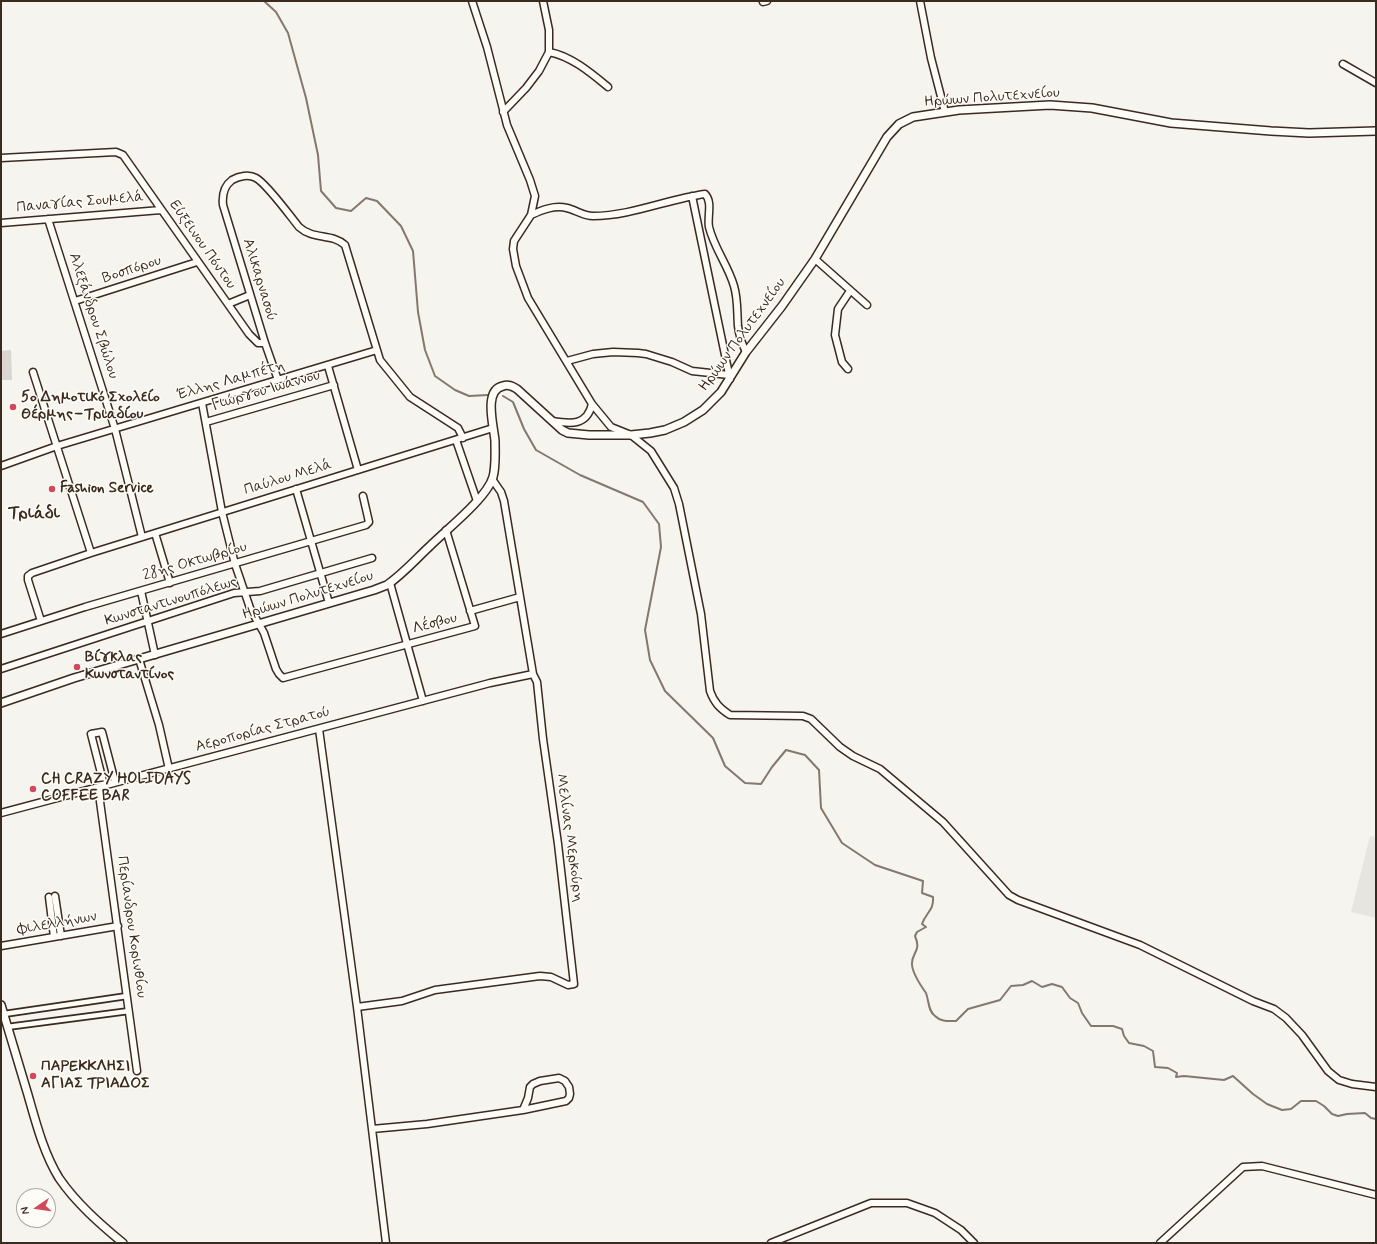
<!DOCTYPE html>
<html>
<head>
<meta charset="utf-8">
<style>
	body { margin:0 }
	#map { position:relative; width:1377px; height:1244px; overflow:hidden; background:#f5f4ee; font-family:Mynerve,sans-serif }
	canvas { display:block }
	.frame { position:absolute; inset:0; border:2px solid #3b2a1e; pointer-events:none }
	.north { position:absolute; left:16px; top:1188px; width:40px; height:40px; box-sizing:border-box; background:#fdfcf7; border:1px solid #afa8a0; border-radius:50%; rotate:257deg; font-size:11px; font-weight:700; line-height:16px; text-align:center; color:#3b2a1e }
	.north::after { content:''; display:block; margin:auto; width:14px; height:18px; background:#d1495b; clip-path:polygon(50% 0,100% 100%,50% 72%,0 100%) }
</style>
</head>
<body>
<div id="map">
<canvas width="1377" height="1244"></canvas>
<div class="frame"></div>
<div class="north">N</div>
</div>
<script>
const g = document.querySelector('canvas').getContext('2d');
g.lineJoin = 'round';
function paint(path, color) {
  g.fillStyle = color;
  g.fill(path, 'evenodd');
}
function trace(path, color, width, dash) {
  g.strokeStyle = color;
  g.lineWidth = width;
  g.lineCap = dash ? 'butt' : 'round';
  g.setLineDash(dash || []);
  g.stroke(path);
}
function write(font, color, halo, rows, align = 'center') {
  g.font = font + ' Mynerve,sans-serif';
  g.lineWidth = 3;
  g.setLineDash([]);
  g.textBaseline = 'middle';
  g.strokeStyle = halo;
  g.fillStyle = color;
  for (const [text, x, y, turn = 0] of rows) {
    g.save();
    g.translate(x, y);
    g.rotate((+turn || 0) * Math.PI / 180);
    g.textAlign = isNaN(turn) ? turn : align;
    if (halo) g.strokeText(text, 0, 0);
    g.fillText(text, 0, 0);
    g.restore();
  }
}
paint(new Path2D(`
	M1370,836l6,1v81l-25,-6z`), '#e7e5df');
paint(new Path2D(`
	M11,350l1,30h-11v-29z`), '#dad6d0');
trace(new Path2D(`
	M264,1l12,11 12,21 18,65 12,57 3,36 15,17 15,3 15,-13 11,3 24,25 12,25 5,61 7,38 10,26 20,14 14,6 19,-1
	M503,396l10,6 11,27 12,21 44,25 63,27 16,22 2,23 -16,83 5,30 15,31 48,47 12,28 20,17 16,1 11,-17 14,-17 19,5 14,15 2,38 21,35 33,22 48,16 -1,12 11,4c1,14 -7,15 -11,27l4,3 -9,5 -2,4c7,16 -4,16 -3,29 1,9 9,21 14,28 3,8 2,18 9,23 6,6 13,5 21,5l12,-12 32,-9 11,-14 12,-1 9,-4 10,6 10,-3 10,3 8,11 8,5 4,10 9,13h22l9,3 2,7 5,7 15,3 9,5 2,16 13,1 9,5 -1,4 8,-1 40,4 9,-4 20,18 14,10 15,6 9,-1 10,-8h15l8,5 8,8 6,2 9,-2 18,-1 6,5 5,1`), '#84786e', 2);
const pedestrian = new Path2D(`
	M4,1014l123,-18
	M7,1027l122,-16`);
const minor = new Path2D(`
	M472,1l15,46 20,78 23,55 5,16 -4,19 -17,26 -1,8 3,17 12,32 64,106c-5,22 -21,20 -40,17
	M920,1l11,57 14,54
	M763,2l4,-1
	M549,52c22,4 42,21 59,35
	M1343,64l33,19
	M503,112l23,-24 13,-17 10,-19v-22l-6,-29
	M1,158l115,-6 7,3 126,179 9,9h7
	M692,196l38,183
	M531,215c11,-5 23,-10 36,-7 9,2 16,8 26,8 38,0 75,-17 112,-22 8,8 2,23 4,33 5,21 19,38 25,59 4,13 3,27 4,40 1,9 4,18 8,26
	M48,219l67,210 27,108
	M1,223l160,-13
	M815,259l52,46
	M75,301l122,-39
	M228,304l22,-9
	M567,361l26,-7 20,-2 25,1 8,1 26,8 20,9 37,4 2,-2
	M328,366l30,104
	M848,369l-6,-7 -7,-27 3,-26 12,-18
	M33,372l58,181
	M278,380l-13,-37 -42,-138c-1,-10 1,-19 9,-25 7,-4 17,-6 24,-2 11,6 34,38 43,49 14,13 33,6 46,18l35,115 30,37 48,31 5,10
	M202,403l20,109 13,52 15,44 14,25 12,36 3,5 4,4 192,-52 -29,-96
	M592,404l19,23 20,8 20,16 23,37 5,16 22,110 9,77c4,11 9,17 20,24l73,1 8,3 29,28 13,9 27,13 63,53 66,73 9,5 122,45 113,56 21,8 12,9 16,17 26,36 11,9 13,4 24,3
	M206,422l128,-37
	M456,440l21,61
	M1,466l56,-20 320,-96
	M296,489l33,114
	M155,533l15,50
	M390,583l33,118
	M141,591l14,64
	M470,611l50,-14
	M41,621l-13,-41v-4l4,-3 59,-20 402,-125
	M1,634l84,-27 281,-82 3,-3 -6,-26
	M139,659l20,66 10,44
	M1,669l233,-76 26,-2 112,-33
	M319,729l38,278 29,236
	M104,785l-13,-51 11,-2 13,50
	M98,787l39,284
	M1,813l489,-130 43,-9
	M55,896l6,40
	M49,897l5,40
	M1,946l117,-20
	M357,1007l45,-6 33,-11 105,-14 11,1 17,8 6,-1 -16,-140 -15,-105 -6,-57 -4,-8 -29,-173 -3,-9 -9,-13
	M372,1129l55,-5 96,-14 5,-12 2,-11 3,-3 7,-3 19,-3 6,3 4,6 1,7 -1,4 -3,3 -43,9
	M771,1243l100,-40h36l28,10 26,17 13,13
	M1160,1243l83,-76 19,-1 114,29`);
const tertiary = new Path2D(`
	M1,703l73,-25 300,-88 13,-5c16,-11 29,-26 43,-39 16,-16 57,-48 63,-69 3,-11 2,-24 2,-36 -1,-14 -12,-51 8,-55 5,-2 9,0 14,3l45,41 6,3 21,2h42l19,-2 15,-3 19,-8 19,-12 18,-18 25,-40 36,-46 33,-47 72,-122 12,-13 14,-7 46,-7 91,-5 42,3 79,15 100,8 38,2 67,-2
	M1,1005c9,30 18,60 27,90 8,28 16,59 31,83 17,25 41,46 64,65`);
trace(pedestrian, '#3b2a1e', 8);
trace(minor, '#3b2a1e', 9);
trace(tertiary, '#3b2a1e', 10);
trace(pedestrian, '#fdfcf7', 4.5);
trace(minor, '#fdfcf7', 6);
trace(tertiary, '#fdfcf7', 7);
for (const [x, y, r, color] of [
	[13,407,4,"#d1495b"],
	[52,489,4,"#d1495b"],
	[77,667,4,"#d1495b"],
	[33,789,4,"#d1495b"],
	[33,1076,4,"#d1495b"]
]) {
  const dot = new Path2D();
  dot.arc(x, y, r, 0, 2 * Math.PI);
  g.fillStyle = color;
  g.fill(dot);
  trace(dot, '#fdfcf7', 1.5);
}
write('15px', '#3b2a1e', '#fdfcf7', [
	["Ηρώων Πολυτεχνείου",992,98,-4],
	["Παναγίας Σουμελά",80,203,-5],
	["Εύξεινου Πόντου",202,245,55],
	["Βοσπόρου",132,270,-18],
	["Αλικαρνασού",259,280,73],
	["Αλεξάνδρου Σβώλου",93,316,72],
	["Ηρώων Πολυτεχνείου",743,335,-54],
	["Έλλης Λαμπέτη",231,381,-16],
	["Γιώργου Ιωάννου",266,391,-16],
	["Παύλου Μελά",288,478,-17],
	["28ης Οκτωβρίου",195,562,-16],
	["Ηρώων Πολυτεχνείου",308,596,-17],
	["Κωνσταντινουπόλεως",171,602,-17],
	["Λέσβου",435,624,-15],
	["Αεροπορίας Στρατού",263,730,-15],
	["Μελίνας Μερκούρη",569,838,82],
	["Φιλελλήνων",57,924,-10],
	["Περίανδρου Κορινθίου",131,927,82]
]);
write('bold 15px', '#3b2a1e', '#fdfcf7', [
	["5ο Δημοτικό Σχολείο",21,398],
	["Θέρμης–Τριαδίου",21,415],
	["Fashion Service",60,489],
	["Βίγκλας",85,658],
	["Κωνσταντίνος",85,675],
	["CH CRAZY HOLIDAYS",41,780],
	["COFFEE BAR",41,797],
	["ΠΑΡΕΚΚΛΗΣΙ",41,1067],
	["ΑΓΙΑΣ ΤΡΙΑΔΟΣ",41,1084]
], 'left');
write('bold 17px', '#3b2a1e', '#fdfcf7', [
	["Τριάδι",34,514]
]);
</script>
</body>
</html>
